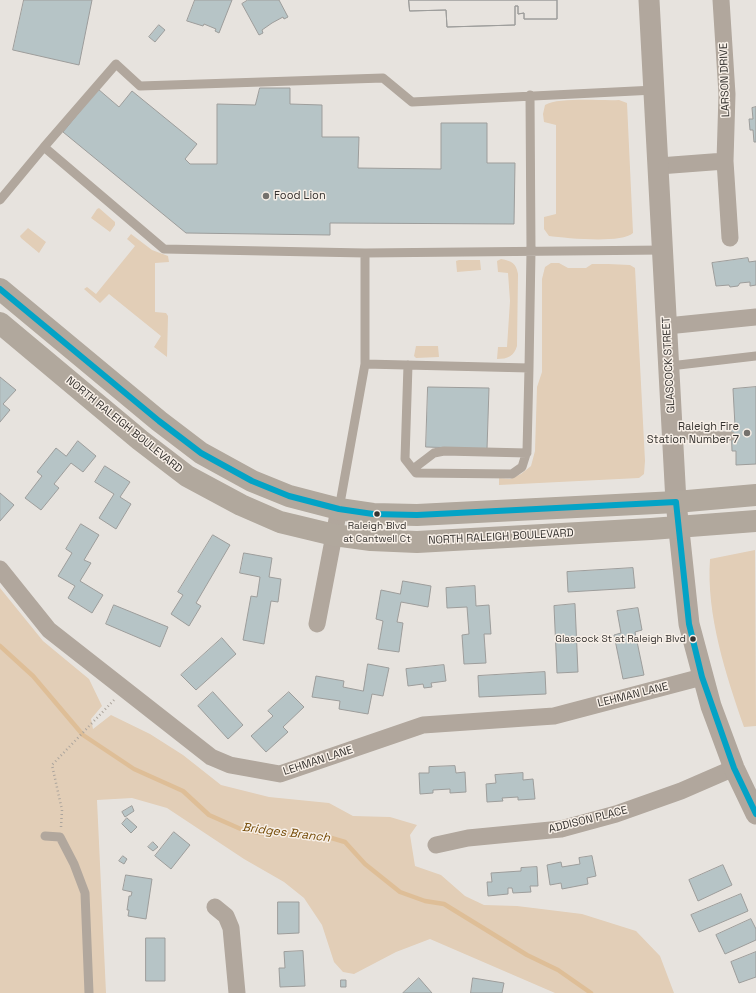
<!DOCTYPE html>
<html>
<head>
<meta charset="utf-8">
<style>
	body { margin:0 }
	canvas { display:block; background:#e7e3de }
</style>
</head>
<body>
<canvas width="756" height="993"></canvas>
<script>
const g = document.querySelector('canvas').getContext('2d');
g.lineJoin = 'round';
function paint(path, color) {
  g.fillStyle = color;
  g.fill(path, 'evenodd');
}
function trace(path, color, width, dash) {
  g.strokeStyle = color;
  g.lineWidth = width;
  g.lineCap = dash ? 'butt' : 'round';
  g.setLineDash(dash || []);
  g.stroke(path);
}
function write(font, color, halo, rows, align = 'center') {
  g.font = font + ' "Space Grotesk",sans-serif';
  g.lineWidth = 3;
  g.setLineDash([]);
  g.textBaseline = 'middle';
  g.strokeStyle = halo;
  g.fillStyle = color;
  for (const [text, x, y, turn = 0] of rows) {
    g.save();
    g.translate(x, y);
    g.rotate((+turn || 0) * Math.PI / 180);
    g.textAlign = isNaN(turn) ? turn : align;
    if (halo) g.strokeText(text, 0, 0);
    g.fillText(text, 0, 0);
    g.restore();
  }
}
paint(new Path2D(`
	M619,100l8,3 6,130c-12,11 -67,5 -84,3l-5,-7v-12l12,-3v-89l-12,-3 -1,-8 2,-9c14,-8 57,-4 74,-5z
	M99,208l16,14v3l-5,7 -19,-14 6,-9z
	M28,228l18,14 -7,11 -18,-15 -1,-2z
	M131,234l21,16 16,6 1,6 -14,1v49l11,1 2,3 -1,41 -13,-10 7,-11 -52,-42 -9,9 -16,-14 3,-2 9,7 39,-48 -8,-7z
	M501,259c11,2 15,4 17,15l-1,72c-3,10 -9,13 -20,13l1,-12h9l3,-46 -2,-28 -10,-1 -1,-11z
	M459,260h21l1,10 -24,2 -1,-11z
	M551,263h8l9,5h18l6,-4h16l22,1 5,3 10,193 -1,13 -5,4 -140,7v-7l11,1 11,-5 10,-8 4,-15 2,-64 5,-15v-93l3,-12z
	M416,346h22l1,11 -23,1 -2,-2z
	M755,550l1,176 -12,1c-18,-52 -38,-112 -34,-168z
	M0,588l43,53 46,38 13,27 -11,13 2,10 18,-14 39,19 33,21 38,30 48,12 60,6 24,13 37,1 27,8 -7,10 5,31 26,9 24,21 19,9 33,1 65,8 54,17 24,25 14,37h-119l-125,-54 -34,13 -42,22 -11,-2 -9,-10 -12,-37 -18,-27 -20,-16 -40,-23 -77,-51 -35,-10 -35,2 9,193h-106z`), '#e2ceb7');
trace(new Path2D(`
	M0,646l33,30 50,59 51,34 49,22 26,24 34,15 17,3 68,4 17,5 20,22 35,28 25,9 19,3 83,51 31,15 33,23`), '#debe97', 4.5);
const building = new Path2D(`
	M24,0h68l-13,65 -66,-15z
	M195,0h37l-13,33 -4,-2 1,-2 -12,-5 -1,2 -16,-5z
	M248,0h31l9,17 -4,2 -1,-2 -11,6 -10,7 1,3 -4,2 -17,-31z
	M409,0h148v19h-33v-6l-6,1v-8h-3v19l-68,2 -1,-17 -36,1z
	M409,0h148v19h-33v-6l-6,1v-8h-3v19l-68,2 -1,-17 -36,1z
	M159,25l6,5 -10,12 -6,-5z
	M260,88h30v16l32,1v32h37l-1,31 83,1v-46h46v40h28l-1,61 -184,-1v12l-144,-2 -123,-101 35,-43 21,18 13,-16 65,53 -12,15 5,5h27v-60l38,1z
	M756,107v35h-2l-1,-12h-3l-1,-11h4l-1,-11z
	M748,258l1,4 7,-1v24l-6,1v-4l-10,1 -2,3 -8,1 -1,-2 -13,1 -4,-23z
	M0,377l16,13 -13,14 7,6 -10,12z
	M428,387l61,1 -2,61 -61,-2z
	M756,387v77l-20,1v-14h-4l-1,-25h4l-2,-37z
	M78,441l18,15 -13,16 -12,-9 -17,21 5,4 -18,22 -16,-12 17,-22 -5,-4 19,-24 10,8z
	M105,466l25,16 -10,15 11,7 -15,25 -17,-11 15,-24 -19,-12z
	M0,493l14,12 -14,16z
	M81,524l18,11 -15,25 7,3 -11,18 23,14 -11,18 -24,-15 7,-12 -17,-10 14,-23 -6,-4z
	M213,535l17,10 -34,58 5,3 -12,20 -18,-12 12,-19 -5,-3z
	M244,553l28,5 -3,19 12,2 -3,23 -7,-1 -7,43 -21,-4 8,-44 6,1 3,-20 -20,-4z
	M633,568l2,20 -67,4 -1,-20z
	M403,581l28,5 -3,21 -27,-5 -4,20 6,1 -4,29 -21,-3 5,-28 -7,-2 5,-29 19,4z
	M475,586l1,20 13,-1 2,29h-7l2,29 -22,1 -2,-29 7,-1 -2,-27 -20,1 -1,-20z
	M575,604l3,68 -21,1 -3,-67z
	M114,605l54,22 -8,20 -54,-23z
	M638,608l4,22 -7,2 9,43 -21,4 -9,-44 7,-2 -4,-22z
	M222,638l14,16 -40,36 -15,-15z
	M368,664l21,4 -6,28 -11,-2 -4,20 -29,-5 1,-8 -28,-4 4,-21 28,5 -1,6 20,4z
	M444,665l2,16 -15,2 1,4 -8,1 -1,-4 -15,2 -2,-17z
	M545,672l1,22 -67,3 -1,-21z
	M213,692l30,33 -15,14 -30,-33z
	M289,692l15,15 -21,20 5,5 -22,20 -15,-16 22,-20 -5,-5z
	M455,766l1,7 9,-1 1,20 -16,1v-4l-17,1v3l-13,1 -1,-21h10v-6z
	M523,773v7l10,-1 2,20 -17,1v-3l-16,1 1,3 -16,1 -1,-18 10,-1 -1,-8z
	M132,806l2,5 -9,6 -3,-5z
	M127,818l10,9 -6,6 -9,-9z
	M174,832l16,13 -19,24 -16,-13z
	M153,842l5,5 -5,4 -5,-4z
	M123,856l4,3 -3,5 -5,-3z
	M592,856l4,20 -9,2 1,6 -26,5 -1,-6 -11,2 -3,-20 14,-3 1,5 18,-3 -1,-6z
	M723,865l9,20 -34,16 -9,-21z
	M537,867l1,19h-8l1,6 -18,1 -1,-5h-4v6l-20,2 -1,-14h5l-1,-9 30,-2v-3z
	M126,875l26,4 -6,40 -18,-3 1,-6h-2l2,-14h2l1,-4 -9,-2z
	M741,894l7,17 -49,21 -8,-17z
	M278,902h21v31l-21,1z
	M751,919l5,10v11l-31,14 -9,-19z
	M146,938h19v43h-19z
	M303,951l2,35 -25,1 -1,-19h6l-1,-16z
	M756,952v25l-17,6 -8,-21z
	M419,978l13,15h-29z
	M473,978l31,5 -2,10h-31z
	M341,980h5v7h-5z`);
paint(building, '#b6c4c6');
trace(building, '#9d9d9b', 1);
trace(new Path2D(`
	M61,827l1,-17 -10,-45 62,-65`), '#aca59d', 2.5, [1, 3]);
trace(new Path2D(`
	M44,147l72,-83 24,22 243,-8 29,24 243,-12
	M0,200l44,-53 120,102 201,4
	M365,364l164,4 2,-117 -1,-156
	M408,365l-3,94 11,14 96,1 10,-7 5,-16 2,-83
	M670,366l86,-10
	M673,435l58,1
	M413,469l21,-16 10,-2 83,2
	M339,509l26,-145v-111l299,-3
	M45,836l15,1 14,27 11,29 4,100`), '#b1a79d', 9);
trace(new Path2D(`
	M725,161l5,77
	M659,166l66,-5 2,-67 -6,-94
	M667,326l89,-9
	M0,569l49,61 162,127 19,8 50,9 143,-49 131,-9 148,-39
	M317,624l22,-115
	M436,845l32,-7 93,-9 55,-15 65,-23 53,-23
	M215,907l11,9 5,12 6,65`), '#b1a79d', 17);
trace(new Path2D(`
	M649,0l27,502 13,122 22,82 23,62 22,46`), '#b1a79d', 21);
trace(new Path2D(`
	M0,289l159,132 42,32 51,28 37,15 50,13 34,5 44,1 259,-13 80,-7
	M0,323l140,117 47,36 54,29 39,17 54,13 37,5 46,2 234,-13 105,-8`), '#b1a89d', 22);
trace(new Path2D(`
	M0,289l159,132 42,32 51,28 37,15 50,13 34,5 44,1 259,-13 13,122 13,53 32,91 22,46`), '#03a3c6', 6);
for (const [x, y, r, color] of [
	[266,196,4,"#74716d"],
	[747,433,4,"#74716d"],
	[377,514,3.5,"#363330"],
	[693,639,3.5,"#363330"]
]) {
  const dot = new Path2D();
  dot.arc(x, y, r, 0, 2 * Math.PI);
  g.fillStyle = color;
  g.fill(dot);
  trace(dot, '#f8f0e8', 1.5);
}
write('10px', '#363330', '#f8f0e8', [
	["Raleigh Blvd",377,526],
	["at Cantwell Ct",377,539],
	["Glascock St at Raleigh Blvd",686,639,"right"]
]);
write('11px', '#363330', '#f8f0e8', [
	["LARSON DRIVE",725,80,-92],
	["GLASCOCK STREET",669,365,-93],
	["NORTH RALEIGH BOULEVARD",124,425,39],
	["NORTH RALEIGH BOULEVARD",501,537,-3],
	["LEHMAN LANE",633,695,-14],
	["LEHMAN LANE",318,761,-18],
	["ADDISON PLACE",588,820,-14]
]);
write('11px', '#363330', '#f8f0e8', [
	["Food Lion",274,196],
	["Raleigh Fire",739,427,"right"],
	["Station Number 7",739,440,"right"]
], 'left');
write('italic 12px', '#744a05', '#f8f0e8', [
	["Bridges Branch",286,833,7]
]);
</script>
</body>
</html>
